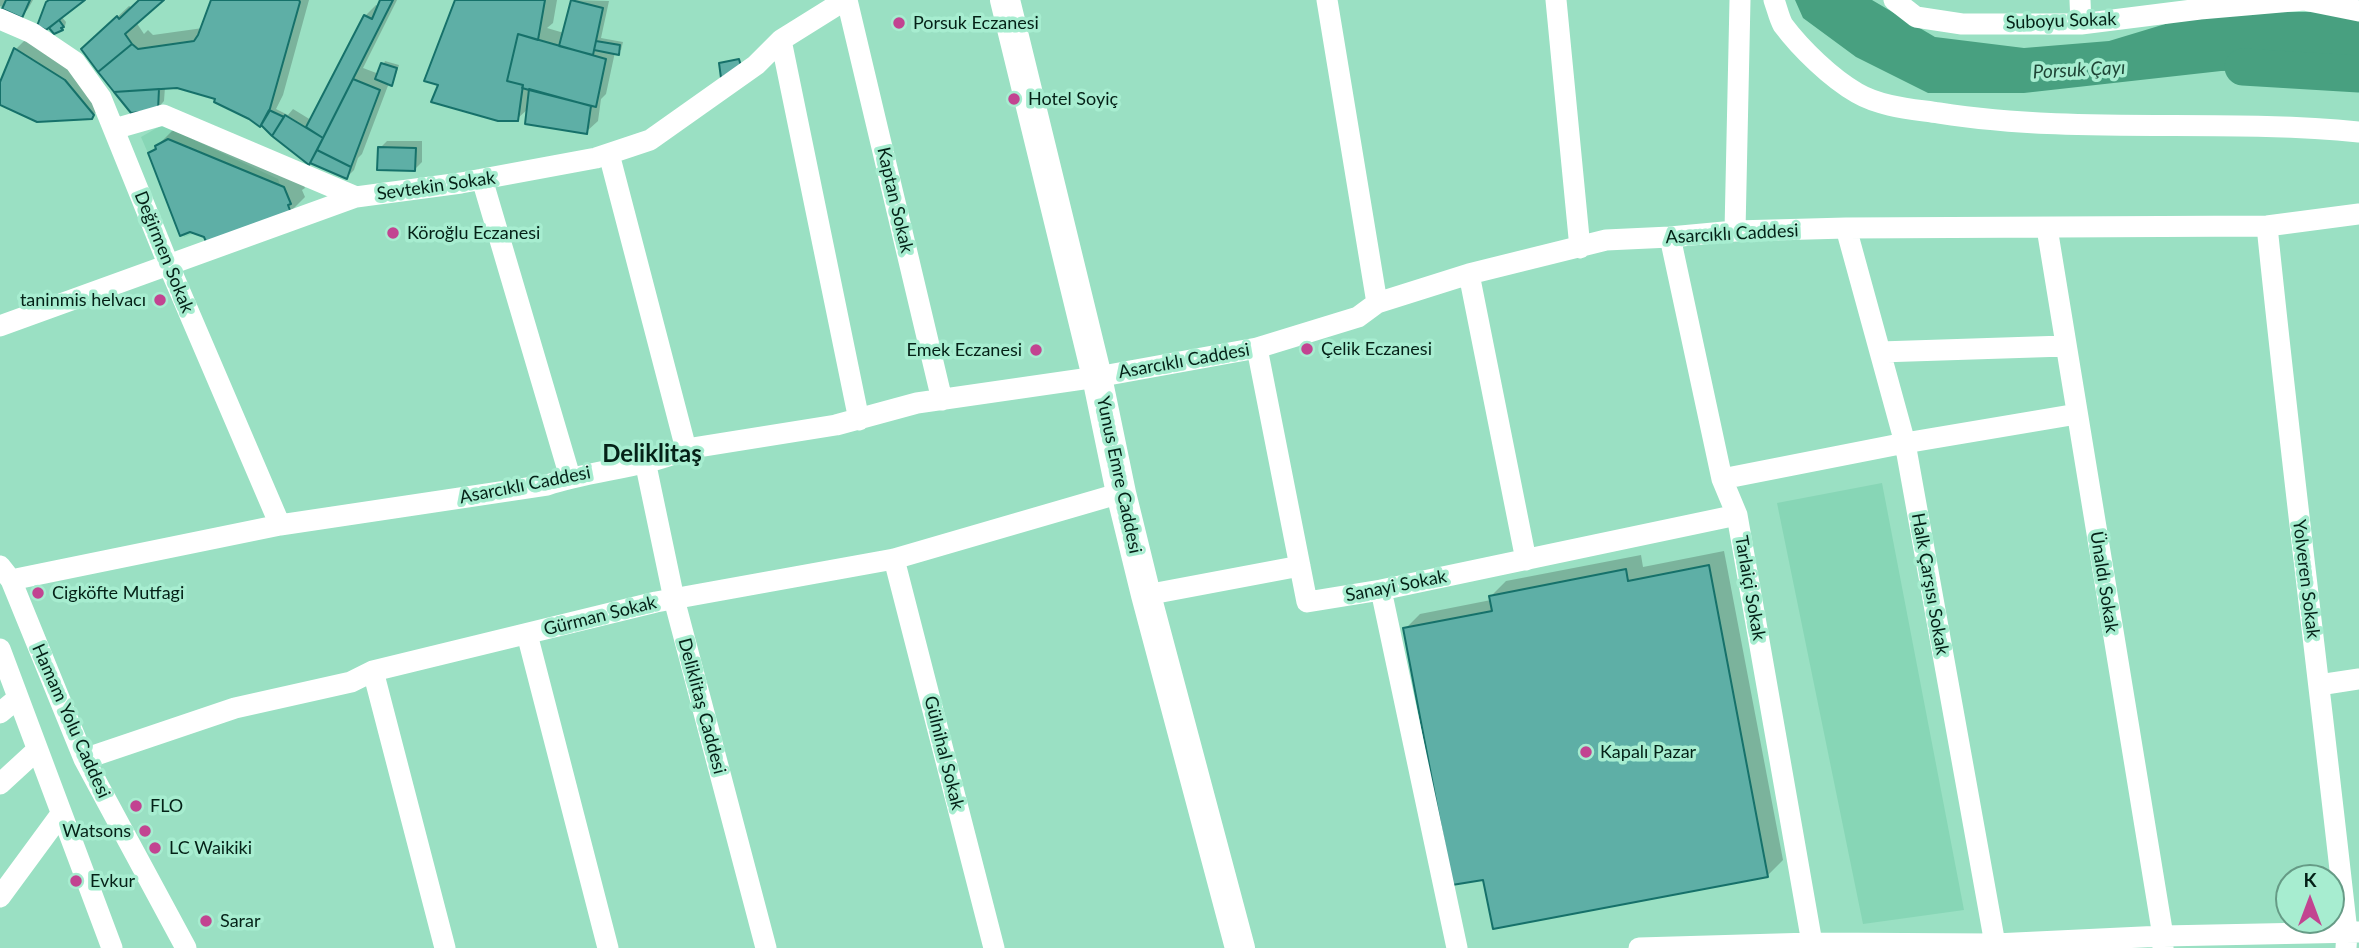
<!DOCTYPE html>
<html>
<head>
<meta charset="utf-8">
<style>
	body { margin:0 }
	#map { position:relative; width:2359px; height:948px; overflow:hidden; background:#9ae0c3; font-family:Lato,sans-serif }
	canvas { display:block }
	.north { position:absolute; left:2275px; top:864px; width:70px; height:70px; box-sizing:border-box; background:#a7edd0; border:2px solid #669b86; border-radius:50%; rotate:0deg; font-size:19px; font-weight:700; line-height:28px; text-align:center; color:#042117 }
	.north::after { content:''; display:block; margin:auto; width:24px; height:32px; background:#c24491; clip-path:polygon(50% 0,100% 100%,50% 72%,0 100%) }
</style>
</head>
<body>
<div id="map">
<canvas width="2359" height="948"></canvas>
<div class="north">K</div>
</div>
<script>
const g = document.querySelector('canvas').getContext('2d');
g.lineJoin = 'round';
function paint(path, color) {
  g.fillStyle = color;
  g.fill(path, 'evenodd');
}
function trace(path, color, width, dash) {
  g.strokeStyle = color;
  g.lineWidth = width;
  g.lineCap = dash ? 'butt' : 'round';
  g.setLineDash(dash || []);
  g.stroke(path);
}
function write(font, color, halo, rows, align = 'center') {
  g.font = font + ' Lato,sans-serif';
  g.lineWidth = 7;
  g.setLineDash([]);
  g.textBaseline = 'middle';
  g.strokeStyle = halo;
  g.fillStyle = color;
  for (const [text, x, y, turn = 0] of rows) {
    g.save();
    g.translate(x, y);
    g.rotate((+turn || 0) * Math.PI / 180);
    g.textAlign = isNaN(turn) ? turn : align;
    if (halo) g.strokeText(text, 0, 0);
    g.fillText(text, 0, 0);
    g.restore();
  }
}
paint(new Path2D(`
	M162,125l116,54 8,23 -102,35 -43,-100z
	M1882,483l82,427 -101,14 -86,-421z`), '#87d6b6');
paint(new Path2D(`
	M1795,0h77l63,37 89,11 85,-7 96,-29h146l8,2v64l-55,-9 -83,2 -197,22h-96l-72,-36 -53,-39z`), '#48a080');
paint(new Path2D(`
	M0,0h33l-5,9 -7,7 -21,-10z
	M51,0h29l-19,16 5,6 -1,4 -11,6 3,-10z
	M141,0h21l-26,22 8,12 4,-4 5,5 50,-7 10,-28h96l-26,95 -7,14 12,6 5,-6 18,11 54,-104 11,-11 3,1 3,-6h15l-34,68 16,6 6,-13 14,4 -5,16 -3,3 -2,-1 -27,71 -4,4 -4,12 -7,7 -37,-15 -2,1 -4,-1 -43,-39 -44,-25 -40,-12 -12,1 -1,14 -7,8 -62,-71 34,-32 4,2z
	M457,0h100l-4,23 -6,5 17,5 8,-33 37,1 -8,37 22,4 -2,8 -6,2 -9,42 -5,5 -3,22 -12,11 -57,-24 -12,11 -77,-35z
	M27,38l49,31 27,37 -12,11 -91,-14v-16l16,-38z
	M184,125l115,47 6,16 -3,2 3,7 -15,15 -84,24 -56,-83 22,-22z
	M387,141h35v21l-7,7 -35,-21z
	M1724,551l59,309 -15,15 -284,3 -79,-249 15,-15 71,-14v-4l15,-15 135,-26 2,12z`), '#0003');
trace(new Path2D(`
	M2243,67l116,7`), '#48a080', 37);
const building = new Path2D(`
	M6,0h24l-8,18 -20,-9z
	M49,0h36l-39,30 -9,-4 9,-24z
	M139,0h25l-39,34 7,10 -34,28 -17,-23 36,-33 2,3z
	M211,0h88l1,2 -31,110 -9,15 -11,-8 -35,-17 1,-3 -38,-11 -63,4 -16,-20 34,-28 6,5 56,-8 4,-6z
	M380,0h13l-70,138 -17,-11 58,-112 8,4z
	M455,0h90l-7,40 -20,-6 -11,47 16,4 -5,36h-20l-67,-19 7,-17 -14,-4z
	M571,0l32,8 -10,47 -34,-9z
	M59,20l5,7 -3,1 2,2 -9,4 -5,-6z
	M518,34l88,25 -10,48 -67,-17 -7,-2 1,-3 -16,-4z
	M596,41l24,4 -1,10 -25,-5z
	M14,48l51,32 29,35 -2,4 -55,3 -37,-17v-23z
	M739,59l2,7 -20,12 -2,-15z
	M381,63l16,5 -5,18 -17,-7z
	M353,79l27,11 -29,77 -34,-17z
	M159,89l-1,21 -27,3 -17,-21z
	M529,89l62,17 -4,28 -62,-10z
	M269,110l15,7 -12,19 -11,-11z
	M285,115l38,23 -14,27 -37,-29z
	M168,139l116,48 7,17 -3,1 3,8 -82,36 -5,-12 -14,-5 -10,4 -32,-83 8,-4 -1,-3z
	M378,147l38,1 -1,23 -38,-1z
	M317,150l34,17 -4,12 -37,-16z
	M1709,565l59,312 -275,52 -10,-49 -31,5 -49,-257 89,-17 -3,-15 137,-27 2,12z`);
paint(building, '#5eafa6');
trace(building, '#16716a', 2);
trace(new Path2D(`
	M847,0l95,400
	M1327,0l50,303
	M1556,0l24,248
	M1774,0c3,8 5,18 9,25 18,24 48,53 74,68 24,14 56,16 82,20 139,22 281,5 420,19
	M1894,0l22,17 46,7h119l119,-15 104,-9 55,11
	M2080,0l1,24
	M0,19l32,14 43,29 26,36 68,168 111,259
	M781,40l78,380
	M114,129l49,-14 193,82
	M609,154l77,295
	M482,179l88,298
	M2267,226c24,236 54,470 80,706l-1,16
	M1846,228l59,215 90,501
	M2047,228l116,708v12
	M1735,231l5,-231
	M1670,237l52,242 15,36 75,428
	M1469,274l57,286
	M0,326l356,-129 105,-14 135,-25 54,-18 106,-75 25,-25 64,-40
	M1257,348l50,254 74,-12 356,-75
	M1880,352l185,-6
	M645,461l29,138 92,349
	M1722,479l183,-36 172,-29
	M894,559l100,389
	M0,566l11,14 73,179 102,189
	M11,580l269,-55 267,-40c45,-15 98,-17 139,-36l150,-24 81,-22 180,-26 160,-29 101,-31 19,-14 92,-29 137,-34 64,-3 65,-6 111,-3 421,-2 92,-12
	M1381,590l76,358
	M1146,595l154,-29
	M527,634l81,314
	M0,649l112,299
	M373,671l72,277
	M2319,685l40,-6
	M0,713l18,-15
	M84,759l151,-51 116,-26 22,-11 283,-69 238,-43 227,-66
	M0,784l37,-34
	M0,897l61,-83
	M1639,948l173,-5 183,1 168,-8 196,-4`), '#fff', 21);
trace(new Path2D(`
	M1005,0l92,377 24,116 25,102 94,353`), '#fff', 30);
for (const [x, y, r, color] of [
	[899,23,7,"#c24491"],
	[1014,99,7,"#c24491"],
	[393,233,7,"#c24491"],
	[160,300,7,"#c24491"],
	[1307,349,7,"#c24491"],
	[1036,350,7,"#c24491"],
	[38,593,7,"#c24491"],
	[1586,752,7,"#c24491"],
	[136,806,7,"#c24491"],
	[145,831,7,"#c24491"],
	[155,848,7,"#c24491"],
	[76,881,7,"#c24491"],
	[206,921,7,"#c24491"]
]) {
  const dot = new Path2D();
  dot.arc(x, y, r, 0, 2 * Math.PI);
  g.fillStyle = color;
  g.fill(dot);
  trace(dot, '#a7edd0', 2.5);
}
write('18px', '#042117', '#a7edd0', [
	["Suboyu Sokak",2061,21,-2],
	["Sevtekin Sokak",436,186,-8],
	["Kaptan Sokak",895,200,77],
	["Asarcıklı Caddesi",1732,234,-3],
	["Değirmen Sokak",164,252,68],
	["Asarcıklı Caddesi",1184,361,-10],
	["Yunus Emre Caddesi",1119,475,78],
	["Asarcıklı Caddesi",525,485,-11],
	["Yolveren Sokak",2306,579,83],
	["Ünaldı Sokak",2104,582,81],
	["Halk Çarşısı Sokak",1930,584,80],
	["Sanayi Sokak",1396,586,-11],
	["Tarlaiçi Sokak",1750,588,80],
	["Gürman Sokak",600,616,-14],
	["Deliklitaş Caddesi",702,706,75],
	["Hamam Yolu Caddesi",71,721,66],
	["Gülnihal Sokak",944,753,76]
]);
write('18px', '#042117', '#a7edd0', [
	["Porsuk Eczanesi",913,23],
	["Hotel Soyiç",1028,99],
	["Köroğlu Eczanesi",407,233],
	["taninmis helvacı",146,300,"right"],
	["Çelik Eczanesi",1321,349],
	["Emek Eczanesi",1022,350,"right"],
	["Cigköfte Mutfagi",52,593],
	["Kapalı Pazar",1600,752],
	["FLO",150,806],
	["Watsons",131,831,"right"],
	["LC Waikiki",169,848],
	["Evkur",90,881],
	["Sarar",220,921]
], 'left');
write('italic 19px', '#1e4536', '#a7edd0', [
	["Porsuk Çayı",2079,70,-3]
]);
write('bold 24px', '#042117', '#a7edd0', [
	["Deliklitaş",652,454]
]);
</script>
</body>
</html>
